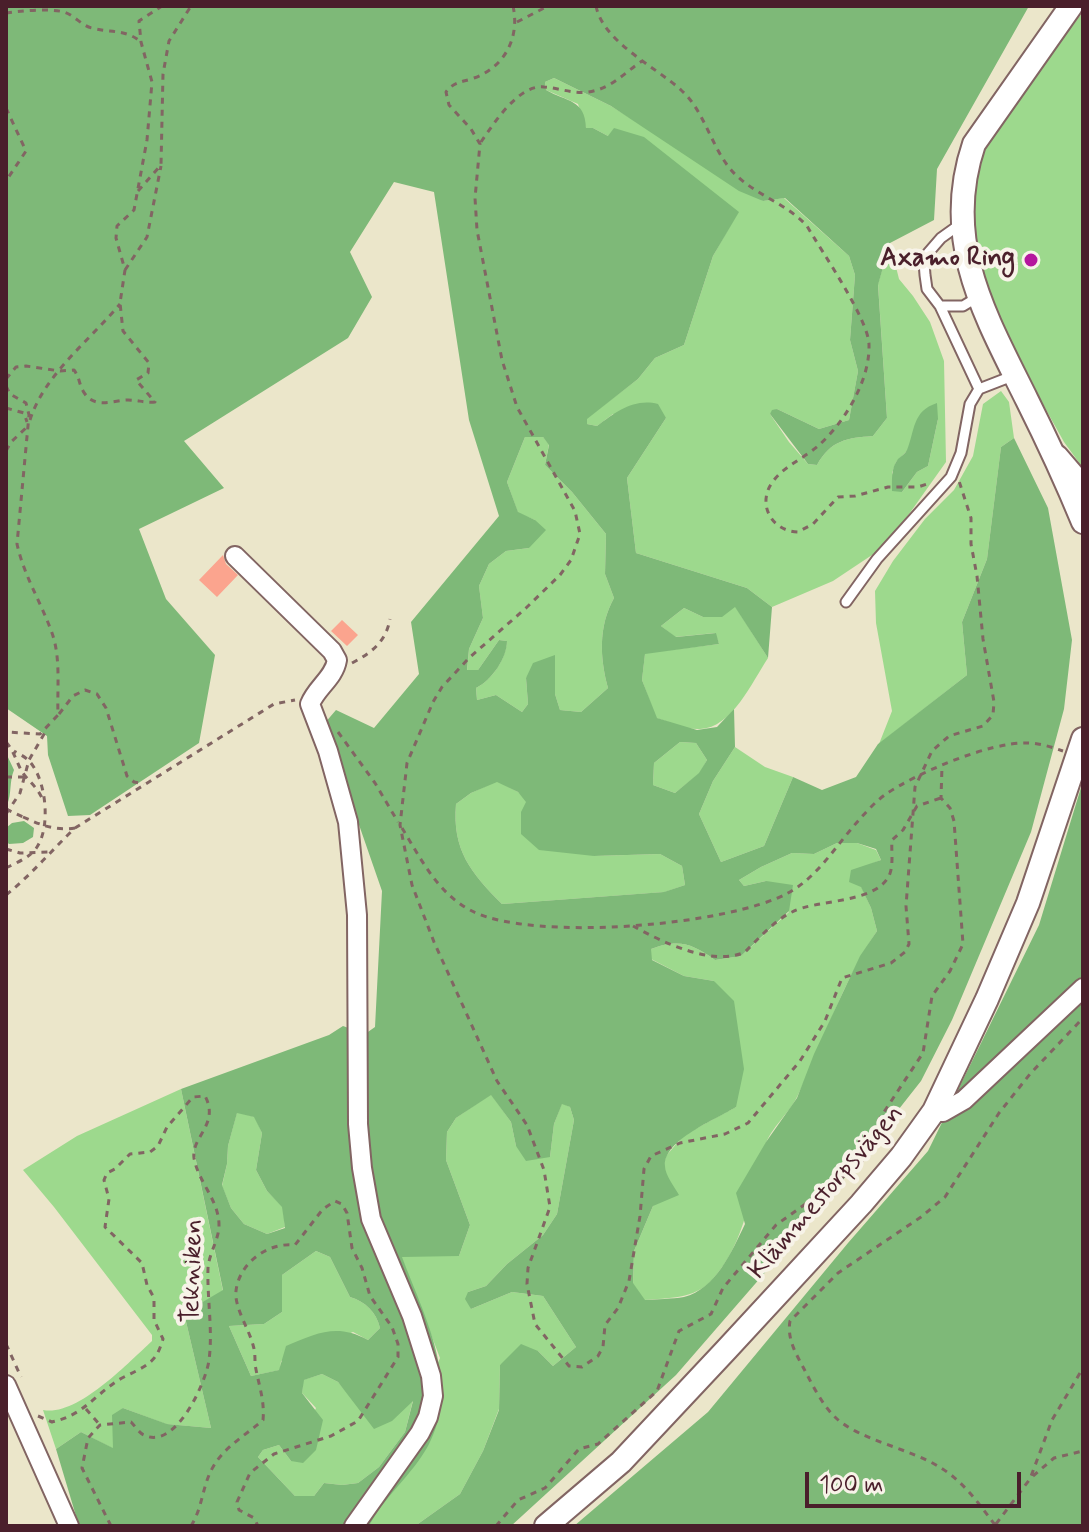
<!DOCTYPE html>
<html>
<head>
<meta charset="utf-8">
<style>
	body { margin:0 }
	#map { position:relative; width:1089px; height:1532px; overflow:hidden; background:#ebe6ca; font-family:Mynerve,sans-serif }
	canvas { display:block }
	.frame { position:absolute; inset:0; border:8px solid #4a1f2b; pointer-events:none }
	.scale { position:absolute; left:805px; top:1472px; width:216px; height:36px; box-sizing:border-box; border:4px solid #4a1f2b; border-top:0; padding-left:10px; font-size:24px; line-height:28px; white-space:nowrap; color:#4a1f2b; -webkit-text-stroke:6px #f7f3e8; paint-order:stroke }
</style>
</head>
<body>
<div id="map">
<canvas width="1089" height="1532"></canvas>
<div class="frame"></div>
<div class="scale">100 m</div>
</div>
<script>
const g = document.querySelector('canvas').getContext('2d');
g.lineJoin = 'round';
function paint(path, color) {
  g.fillStyle = color;
  g.fill(path, 'evenodd');
}
function trace(path, color, width, dash) {
  g.strokeStyle = color;
  g.lineWidth = width;
  g.lineCap = dash ? 'butt' : 'round';
  g.setLineDash(dash || []);
  g.stroke(path);
}
function write(font, color, halo, rows, align = 'center') {
  g.font = font + ' Mynerve,sans-serif';
  g.lineWidth = 8;
  g.setLineDash([]);
  g.textBaseline = 'middle';
  g.strokeStyle = halo;
  g.fillStyle = color;
  for (const [text, x, y, turn = 0] of rows) {
    g.save();
    g.translate(x, y);
    g.rotate((+turn || 0) * Math.PI / 180);
    g.textAlign = isNaN(turn) ? turn : align;
    if (halo) g.strokeText(text, 0, 0);
    g.fillText(text, 0, 0);
    g.restore();
  }
}
paint(new Path2D(`
	M1083,12v456l-19,-26 -39,-70 -36,-74 -20,-75 -2,-23 19,-66 27,-31z
	M554,78l57,28 152,95 21,-3 65,58 6,19 -5,65 8,31 -9,49 -30,9 -42,-20 -7,5 19,28 19,22 9,1c14,-25 30,-27 56,-29l14,-18 -9,-134 12,-41 9,36 14,17 17,26 14,39 2,101 -59,83 -54,36 -61,26 -25,-19 -111,-35 -9,-75 39,-60 -53,-4 -16,12 -10,-2v-6l51,-39 17,-21 29,-13 29,-89 25,-44 -130,-76 -15,-8h-7l-8,-24 -32,-14 -1,-8zM938,419l-10,47 -11,6 -15,20 -10,-19 4,-11z
	M1001,391l8,11 5,36 -13,9 -14,112 -25,63 5,53 -88,69 13,-33 -16,-88 -1,-32 18,-30 32,-42 29,-29 19,-34 10,-52z
	M525,437h18l6,7 -4,21 27,27 34,42 -1,40 9,24c-16,29 -14,60 -6,90l-27,24 -21,-2 -5,-16v-38l-29,22 2,26 -6,8 -26,-17 -19,5 -1,-12c16,-8 30,-29 31,-47l-8,-1 -21,30 -11,1 2,-22 14,-31 -4,-32 10,-22 17,-13 23,-3 6,-28 -17,-7 -11,-31z
	M735,606l33,52c-16,24 -36,70 -68,71 -14,1 -30,-7 -44,-11l-14,-38 3,-27 74,-9 -4,-11 -40,4 -14,-11 23,-18 19,9z
	M680,742l16,1 11,17 -7,13 -25,20 -22,-8 1,-22z
	M735,747l30,20 28,10 -29,69 -43,16 -22,-48 14,-33z
	M497,781l21,11 76,64 66,-2 22,12 3,19 -20,7 -163,12c-31,-31 -50,-54 -46,-100l15,-11z
	M837,843h20l19,7 5,10 -15,6 -5,20 10,22 6,23c-34,50 -53,109 -79,164 -8,18 -27,32 -33,51 -16,46 -18,95 -53,134 -17,19 -44,18 -68,20l-11,-16 1,-33 19,-45 13,-50 18,-21 52,-28 -22,-126 -30,-5 -33,-17v-10c28,-10 40,-6 64,11l26,-4 48,-44 -23,-31 -22,5 -5,-6 22,-13 31,-14 22,1z
	M181,1089l42,202 -39,22 27,115 -45,-4 -43,-16 -9,41 -33,-17 -25,17 -13,-39c34,7 85,-47 109,-69v-6l-98,-128 -31,-37 54,-34z
	M491,1094l20,28 5,24 34,11 4,-33 8,-21 8,4 4,13 -17,94 -14,21 -36,29 -21,22 -18,6 3,17 41,-17 31,4 33,51 -23,19 -15,-15 -38,14 -1,44 -16,42 -23,43 -45,32h-46l71,-168 -39,-102h58l11,-31 -24,-65 1,-28 9,-14z
	M237,1112l18,5 7,16 -6,37 11,21 16,16 2,20 -18,7 -23,-10 -13,-16 -9,-22 5,-22 1,-18z
	M316,1251l14,6 20,40c16,5 26,15 30,31l-12,12 -15,-8 -72,29 -1,9 -29,6 -22,-50 35,-2 18,-12v-37z
	M322,1374l16,8 16,18h59l-8,32 -26,35 -21,16 -16,2 -18,-2 -10,13h-19l-37,-39 5,-7 16,-5 12,16 25,-53 -14,-15 1,-13z`), '#9dd98d');
paint(new Path2D(`
	M6,6h1023l-92,163 -3,51 -44,23 -12,42 9,133 -14,18c-26,2 -42,4 -56,29l-9,-1 -38,-50 2,-4 5,-1 42,20 30,-9 9,-49 -8,-31 5,-65 -6,-19 -64,-58 -22,3 -24,-10 -128,-85 -57,-28 -9,4 1,8c21,12 39,9 40,38h7l15,8 6,-8 30,9 95,75 -26,44 -29,89 -29,13 -17,21 -51,40v5l10,2c19,-14 37,-28 61,-22l8,14 -39,60 9,75 111,35 25,19 -4,51 -33,-51 -13,10h-19l-19,-9 -23,18 15,11 40,-4 3,11 -74,10 -3,26 15,38 40,12 20,-3 17,-18 1,38 -22,34 -14,33 22,48 43,-16 29,-69 29,13 34,-13 22,-33 89,-69 -5,-53 25,-63 14,-112 13,-9 34,70 24,132 -8,69 -33,123 -79,188 -31,61 -100,127 -145,167 -165,151h-96l45,-32 23,-43 16,-41 1,-45 21,-21 17,7 15,15 23,-19 -33,-51 -31,-4 -41,17 -6,-10 3,-7 18,-6 21,-22 36,-29 14,-21 17,-94 -4,-13 -8,-3 -8,20 -4,33 -24,4 -10,-15 -5,-24 -20,-27 -35,23 -9,14 -1,28 24,65 -11,31 -57,1c22,59 60,127 26,189 -16,29 -44,51 -59,80h-290l-23,-77 25,-17 32,16 -1,-33 11,-7 44,16 44,4 -27,-115 39,-23 -42,-201 148,-54 14,-9 22,8 10,-7 7,-136 -58,-167 12,-14 38,18 45,-54 -8,-52 88,-106 -30,-96 -35,-228 -40,-10 -44,70 22,45 -24,41 -164,103 40,47 -85,41 27,70 49,56 -16,88 -109,72 -22,1 -20,-61 -1,-19 -41,-28zM525,437h18l6,8 -4,20 27,27 34,42 -1,40 9,24c-16,29 -14,60 -6,90l-27,24 -21,-2 -5,-16v-39l-22,8 -7,15 2,26 -6,8 -26,-17 -19,5 -1,-12c16,-8 31,-30 31,-47l-8,-1 -21,30h-11l2,-21 14,-31 -4,-32 10,-22 17,-13 23,-3 17,-18 -11,-10 -17,-8 -11,-30zM680,742l16,1 11,17 -8,13 -24,20 -22,-8 1,-22zM497,782l21,10 8,10 -5,10v22l18,16 55,6 66,-2 22,12 3,19 -21,7 -162,12c-31,-31 -50,-54 -46,-100l15,-11zM837,843h20l19,6 5,11 -30,10 -2,12 12,5 10,21 6,23 -17,25 -46,98 -17,44 -31,44 -30,51 9,31c-13,27 -29,65 -61,73 -12,2 -27,2 -39,3l-12,-17 1,-32 19,-45 26,-11c-5,-9 -14,-20 -14,-29 -2,-26 52,-47 71,-59l8,-38 -10,-68 -20,-20 -30,-5 -32,-16 -1,-11c28,-10 40,-6 64,11l26,-4 48,-45 4,-26 -27,-4 -22,5 -5,-6 22,-13 31,-14 22,1zM237,1113l17,4 8,16 -6,37 11,21 15,16 3,21 -18,6 -23,-10 -13,-16 -9,-23 5,-21 1,-18zM316,1251l14,6 20,40c16,5 26,15 30,31l-12,12c-31,-17 -51,-7 -82,6l-7,24 -28,6 -22,-50 35,-2 18,-12v-37zM322,1374l16,8 36,47 18,-8 21,-20 -8,31 -26,35 -21,16 -16,2 -18,-2 -10,13h-19l-37,-39 5,-7 16,-5 12,16 12,2 13,-13 7,-30 -21,-27 2,-13z
	M937,403l1,16 -10,47 -11,6 -15,20 -10,-1c0,-12 -1,-23 6,-32 3,-3 7,-5 9,-9 8,-19 5,-39 30,-47z
	M6,753l8,17c-5,12 -2,23 -7,35z
	M1083,781v745h-509l134,-114 140,-169 80,-92 111,-226z
	M24,821l10,7 -1,9 -10,6 -14,1 -3,-3v-13l6,-5z`), '#7eb978');
paint(new Path2D(`
	M223,555l3,9 12,11 -21,22 -18,-17z
	M342,620l16,15 -11,11 -16,-15z`), '#fba48e');
const service = new Path2D(`
	M962,223l-21,15 -13,15 -4,9 1,13 2,14 13,17 39,83
	M940,306h23l15,-9
	M846,602l31,-43 74,-82 10,-24 9,-49 9,-15 36,-14`);
const minor = new Path2D(`
	M1058,455l25,29
	M235,556l97,95 5,9c-3,18 -21,28 -27,44l18,47 20,71 9,93 1,209 4,44 9,51 41,97 19,60 2,20 -5,21 -8,16 -66,93
	M934,1111l9,1 21,-12 119,-112
	M6,1385l63,141`);
const tertiary = new Path2D(`
	M1071,6l-97,138c-33,97 11,171 53,256 20,40 39,81 56,122
	M546,1526l75,-64 106,-113 134,-145 40,-47 33,-46 53,-112 41,-96 55,-164`);
trace(service, '#826563', 13);
trace(minor, '#826563', 22);
trace(tertiary, '#826563', 26);
trace(new Path2D(`
	M513,6c7,31 -8,61 -39,72 -11,4 -21,4 -28,14l3,13 22,24 9,15 -5,54 2,32 25,130 15,47 58,104 5,23 -9,26 -11,15 -34,33 -57,50 -27,29 -9,15 -26,61 -7,62 12,60 22,57 63,139 30,44 17,45 6,37 -22,61 -1,16 8,40 34,42 13,1 16,-11 5,-9 2,-22 13,-17 11,-27 11,-65 4,-47 7,-13 29,-13 45,-9 23,-11 52,-62 25,-40 17,-43 49,-15 14,-11 4,-8 -3,-38 9,-119 17,-36 17,-15 34,-10 10,-11 1,-13 -11,-63 -6,-63 -6,-32v-26l-12,-37
	M596,6c7,36 60,61 85,84 26,23 31,64 57,87 21,19 50,28 69,49 15,26 62,94 62,119 1,36 -25,78 -51,101 -14,12 -33,20 -44,34 -18,22 -4,51 24,52l15,-8 25,-27 17,-1 33,-9h30l12,-4
	M6,13c15,-2 43,-5 58,-1 10,3 18,14 28,16 18,5 34,1 49,14
	M517,22l31,-16
	M6,108l20,43 -20,30
	M481,142c13,-19 38,-58 63,-55 15,1 29,7 44,5 23,-3 36,-19 54,-31
	M138,191l23,-26 2,-91 6,-33 22,-35
	M125,270l22,-33 14,-71
	M6,379l10,-12 10,-1 34,5 14,-1c6,8 5,16 11,24 11,15 29,6 43,6 10,0 17,3 27,2l-19,-22 12,-7 1,-10 -26,-32 -3,-28 5,-33 -9,-32 1,-12 17,-16 13,-70 5,-58 -11,-40 -2,-21 23,-15
	M6,386l4,8 16,9 3,12 -12,129c7,32 24,58 35,89 9,25 5,55 6,82l-18,19 -34,-2
	M6,408l18,5 3,9
	M30,420c14,-45 60,-80 90,-116
	M6,451l5,-9 16,-15
	M352,663c19,-10 34,-21 38,-44
	M59,714l14,-18 12,-6 12,4 9,14 21,68 7,6 10,2
	M338,732l37,51 23,39
	M6,742c10,11 11,25 20,35 7,8 11,11 16,21
	M6,777h19
	M6,814l14,-21 9,-33 18,-31
	M23,817c18,8 32,14 52,11
	M402,828c19,31 36,66 70,83 61,31 255,15 316,-18 30,-16 49,-49 71,-73 8,-9 17,-19 27,-26 31,-21 103,-52 141,-51 13,0 24,4 36,8
	M6,849l14,4 28,-1
	M6,868c10,-5 25,-11 31,-21 14,-21 9,-67 -7,-85 -4,-5 -11,-8 -16,-11
	M6,895c25,-20 46,-45 69,-67l199,-124 21,-4
	M633,926c29,16 80,41 112,26 13,-13 30,-32 47,-40 25,-13 82,-8 97,-36 5,-11 2,-25 3,-36l11,-10 14,-24 24,-8
	M6,1344l15,33
	M86,1409l13,15
	M38,1416l14,6c31,-7 41,-25 65,-41 12,-8 29,-12 38,-24 4,-5 6,-12 8,-18l-9,-19v-22l-7,-13 -5,-22 -37,-36 4,-28 -5,-19 3,-7 8,-4 15,-15 20,-2 8,-6 9,-19 26,-30 12,-1c15,28 -14,41 -11,62 4,24 26,43 25,69 -1,14 -10,27 -11,41 -1,31 5,62 1,92 -3,23 -34,91 -65,75 -5,-2 -9,-9 -13,-13l-31,3 -12,13 -6,30 29,58
	M1033,1476l21,-18 29,-7
	M996,1524l34,-45 22,-59 31,-52
	M995,1525c-16,-21 -31,-43 -54,-57 -29,-19 -82,-28 -105,-50 -14,-13 -24,-34 -33,-51 -8,-15 -16,-29 -13,-46l48,-48 83,-56 24,-20 54,-84 31,-39 53,-56
	M191,1526c12,-19 11,-40 22,-59 12,-21 32,-31 50,-47 2,-20 -5,-37 -8,-56 0,-7 0,-13 -2,-19 -4,-16 -19,-38 -17,-54 3,-28 32,-49 59,-46l28,-36 12,-8 7,3 5,9 5,35 10,20 8,28 22,31 6,17v13l-40,64 -27,15 -57,18 -24,19 -13,29 2,8 15,8 4,8
	M496,1526l22,-26 27,-12 34,-39 19,-5 59,-53 22,-60 32,-17 12,-26 53,-63 85,-61 11,-34 51,-77 9,-57 18,-25 13,-27 -9,-123 -4,-13 -9,-10 1,-32`), '#826563', 3, [6, 6]);
trace(service, '#fff', 9);
trace(minor, '#fff', 18);
trace(tertiary, '#fff', 22);
trace(new Path2D(`
	M6,809l17,8`), '#826563', 3, [6, 6]);
for (const [x, y, r, color] of [
	[1031,260,8,"#b5179e"]
]) {
  const dot = new Path2D();
  dot.arc(x, y, r, 0, 2 * Math.PI);
  g.fillStyle = color;
  g.fill(dot);
  trace(dot, '#f7f3e8', 3);
}
write('bold 26px', '#4a1f2b', '#f7f3e8', [
	["Axamo Ring",1015,260]
], 'right');
write('26px', '#4a1f2b', '#f7f3e8', [
	["Klämmestorpsvägen",827,1193,-49],
	["Tekniken",194,1271,-88]
]);
</script>
</body>
</html>
